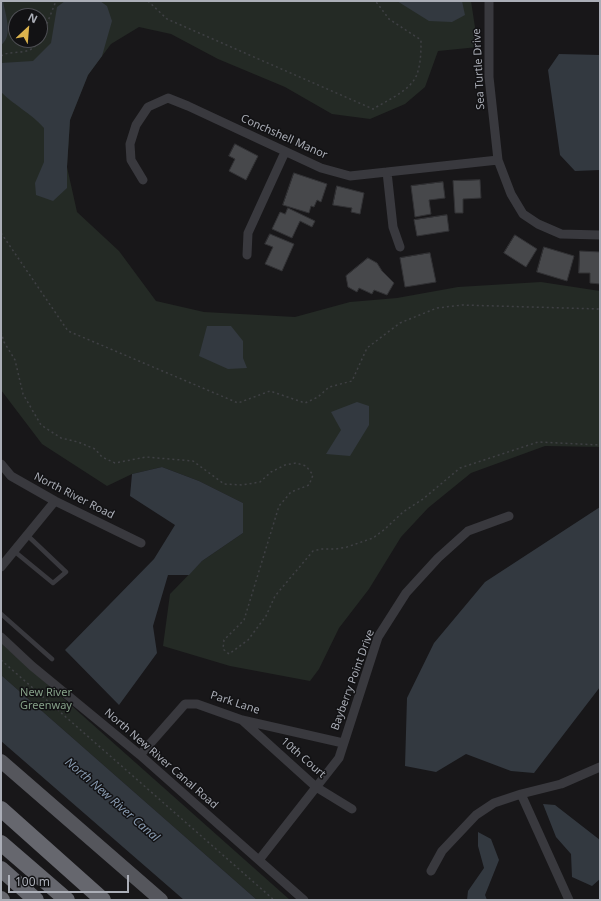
<!DOCTYPE html>
<html>
<head>
<meta charset="utf-8">
<style>
	body { margin:0 }
	#map { position:relative; width:601px; height:901px; overflow:hidden; background:#181719; font-family:"Noto Sans",sans-serif }
	canvas { display:block }
	.frame { position:absolute; inset:0; border:2px solid #abaeb7; pointer-events:none }
	.north { position:absolute; left:8px; top:8px; width:40px; height:40px; box-sizing:border-box; background:#121214; border:1px solid #4f5055; border-radius:50%; rotate:26deg; font-size:11px; font-weight:700; line-height:16px; text-align:center; color:#abaeb7 }
	.north::after { content:''; display:block; margin:auto; width:14px; height:18px; background:#dbb34d; clip-path:polygon(50% 0,100% 100%,50% 72%,0 100%) }
	.scale { position:absolute; left:8px; top:875px; width:121px; height:18px; box-sizing:border-box; border:2px solid #abaeb7; border-top:0; padding-left:5px; font-size:12px; line-height:14px; white-space:nowrap; color:#abaeb7; -webkit-text-stroke:3px #121214; paint-order:stroke }
</style>
</head>
<body>
<div id="map">
<canvas width="601" height="901"></canvas>
<div class="frame"></div>
<div class="north">N</div>
<div class="scale">100 m</div>
</div>
<script>
const g = document.querySelector('canvas').getContext('2d');
g.lineJoin = 'round';
function paint(path, color) {
  g.fillStyle = color;
  g.fill(path, 'evenodd');
}
function trace(path, color, width, dash) {
  g.strokeStyle = color;
  g.lineWidth = width;
  g.lineCap = dash ? 'butt' : 'round';
  g.setLineDash(dash || []);
  g.stroke(path);
}
function write(font, color, halo, rows, align = 'center') {
  g.font = font + ' "Noto Sans",sans-serif';
  g.lineWidth = 3;
  g.setLineDash([]);
  g.textBaseline = 'middle';
  g.strokeStyle = halo;
  g.fillStyle = color;
  for (const [text, x, y, turn = 0] of rows) {
    g.save();
    g.translate(x, y);
    g.rotate((+turn || 0) * Math.PI / 180);
    g.textAlign = isNaN(turn) ? turn : align;
    if (halo) g.strokeText(text, 0, 0);
    g.fillText(text, 0, 0);
    g.restore();
  }
}
paint(new Path2D(`
	M1,1h470l7,46 -40,4 -13,36 -20,17 -35,15 -38,-5 -47,-27 -67,-28 -47,-25 -32,-7 -28,17 -23,31 -18,45 -3,47 10,45 42,39 37,50 48,11 91,5 55,-15 47,-4 61,-11 83,-5 59,9v156l-55,-1 -74,27 -43,35 -27,29 -32,52 -30,39 -20,41 -9,12 -80,-15 -67,-20 7,-52 32,-33 41,-28v-30l-44,-22 -37,-14 -30,7 -25,12 -65,-42 -41,-54zM16,16h24v24h-24z
	M1,643l289,257h-33l-223,-196 -33,-29z`), '#242a25');
paint(new Path2D(`
	M1,1h2c2,13 11,35 -2,44z
	M65,1h35l7,5 5,15 -10,35 -14,19 -18,45 -3,47v21l-14,13 -17,-6 -1,-12 9,-21v-34c-13,-15 -29,-22 -43,-36v-29l32,-2 18,-18 6,-36z
	M397,1h65l3,14 -13,7 -23,-1z
	M559,54l41,1v115l-25,1 -15,-16 -12,-85z
	M207,326h24l12,15v17l4,10 -19,1 -29,-13z
	M357,402l12,4v19l-19,31 -24,-2 15,-24 -10,-18z
	M162,467l37,14 44,22v30l-41,28 -13,14h-21l-15,51 4,27 -38,52 -54,-55 89,-91 21,-34 -45,-29 2,-22z
	M600,507v180l-66,86 -23,-2 -45,-17 -30,18 -31,-6 2,-68 27,-55 51,-61z
	M1,675l33,29 223,196h-73l-183,-159z
	M543,804l12,1 45,35v39l-8,7 -20,-9 -1,-23 -15,-17z
	M478,832l13,7 8,21 -14,35 2,5h-20l1,-9 16,-23 -6,-22z`), '#333940');
const building = new Path2D(`
	M235,144l23,12 -12,24 -17,-9 6,-12 -6,-3z
	M294,173l33,11 -6,18 -4,-2 -3,7 -3,-1 -2,7 -26,-8z
	M480,180l1,18 -18,1v14h-8l-2,-32z
	M443,182l2,16 -16,2 2,14 -16,3 -4,-31z
	M337,186l27,7 -4,21 -9,-2 1,-4 -19,-3z
	M288,208l27,13 -3,6 -12,-6 -8,17 -20,-9 8,-17 5,2z
	M447,215l2,16 -32,5 -3,-16z
	M270,234l24,10 -12,27 -17,-7 8,-17 -8,-3z
	M515,235l22,14 -11,18 -22,-14z
	M544,247l30,9 -7,25 -30,-9z
	M580,251l20,1v32l-10,-1v-10h-11z
	M430,253l6,29 -31,5 -5,-29z
	M368,258l9,5 5,8 12,12 -7,12 -13,-5 -2,4 -13,-6 -2,4 -9,-5 -2,-11z`);
paint(building, '#47484b');
trace(building, '#323235', 1);
trace(new Path2D(`
	M148,1l19,18 206,90c13,-8 39,-19 44,-35 4,-11 4,-23 4,-34l-32,-21 -12,-16 -3,-2
	M40,37l4,-6 12,-30
	M1,56c9,-6 22,-1 32,-8 2,-1 4,-6 5,-8
	M1,233l67,98 170,72 32,-12 35,12 13,-6 11,-10 23,-6 15,-33 33,-25 37,-15 25,-3 138,4
	M1,332l3,10 11,18 8,34 18,31 20,13 17,4 17,7 7,8 13,6 31,-6 47,4 31,23 18,1 18,-3 11,-10 14,-7 11,-2 10,3 7,9 -4,10 -18,7 -12,14 -35,114 -20,20 -1,9 6,5 19,-14 18,-24 9,-20 38,-45 8,-2h15l11,-2 26,-9 12,-9 18,-17 20,-13 37,-31 78,-26 62,3
	M1,660l273,240`), '#3f4044', 1.5, [2, 3]);
trace(new Path2D(`
	M14,551l39,32 13,-11 -39,-37
	M1,614l51,45`), '#39393e', 4.5);
trace(new Path2D(`
	M489,1v76l9,83 13,34 12,20 15,10 23,10 39,1
	M387,172l6,55 7,20
	M143,180l-12,-20 -1,-16 6,-19 12,-18 20,-9 20,8 133,62 29,8 148,-16
	M247,255l1,-22 37,-81
	M1,464l10,12 44,25 86,42
	M1,567l54,-66
	M1,637l31,29 108,89 164,145
	M243,721l73,66 36,22
	M140,755l45,-51h12l45,16 101,23
	M521,794l48,106
	M259,860l80,-102 39,-121 28,-44 32,-35 30,-27 41,-15
	M431,871l11,-20 34,-36 18,-12 27,-9 40,-10 39,-17`), '#39393e', 9);
trace(new Path2D(`
	M1,761l160,139`), '#55565c', 14);
trace(new Path2D(`
	M1,809l102,91
	M1,843l66,57
	M1,869l35,31
	M1,899l1,1`), '#66676e', 16);
write('11px', '#abaeb7', '#121214', [
	["Sea Turtle Drive",479,69,-93],
	["Conchshell Manor",284,137,24],
	["North River Road",74,496,27],
	["Bayberry Point Drive",353,680,-70],
	["Park Lane",235,703,18],
	["10th Court",303,758,41],
	["North New River Canal Road",161,759,41]
]);
write('11px', '#85a088', '#121214', [
	["New River",46,693],
	["Greenway",46,706]
]);
write('italic 12px', '#8799ae', '#121214', [
	["North New River Canal",112,800,41]
]);
</script>
</body>
</html>
